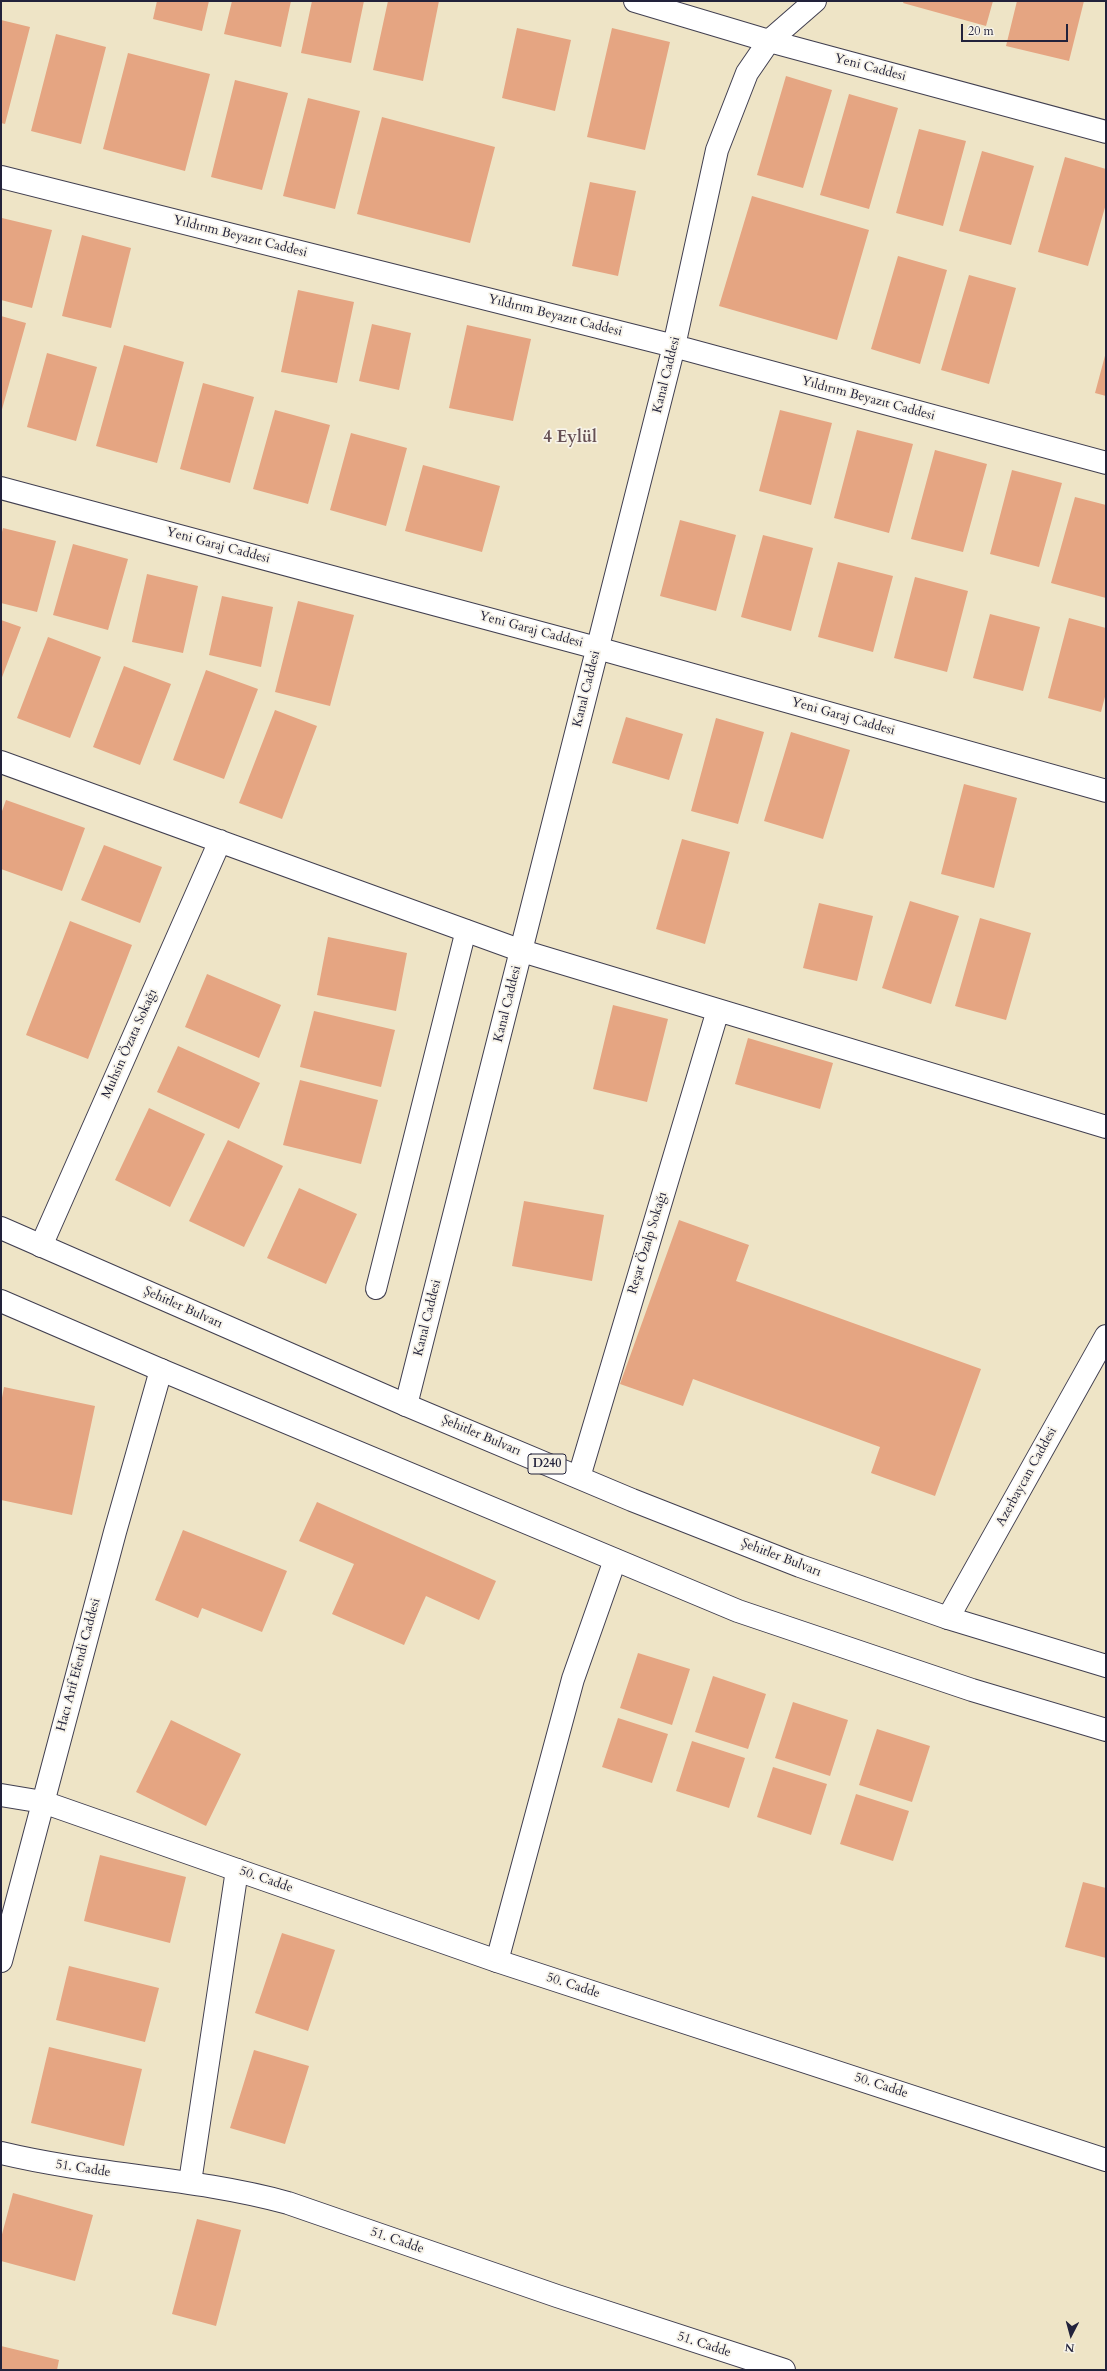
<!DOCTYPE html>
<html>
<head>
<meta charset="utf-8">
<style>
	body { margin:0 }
	#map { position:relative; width:1107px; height:2371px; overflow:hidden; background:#eee4c6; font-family:Cardo,serif }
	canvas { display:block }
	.frame { position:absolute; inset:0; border:2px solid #22223b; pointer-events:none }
	.north { position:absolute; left:1051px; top:2315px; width:40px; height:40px; -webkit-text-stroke:3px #f7f3e8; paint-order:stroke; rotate:186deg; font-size:11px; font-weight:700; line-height:16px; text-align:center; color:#22223b }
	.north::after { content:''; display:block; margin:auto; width:14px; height:18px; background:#22223b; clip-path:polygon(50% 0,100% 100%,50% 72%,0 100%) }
	.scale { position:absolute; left:961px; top:24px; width:107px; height:18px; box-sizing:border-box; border:2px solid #22223b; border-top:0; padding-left:5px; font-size:12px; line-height:14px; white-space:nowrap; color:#22223b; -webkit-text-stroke:3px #f7f3e8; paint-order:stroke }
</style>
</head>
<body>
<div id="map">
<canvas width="1107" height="2371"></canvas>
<div class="frame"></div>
<div class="north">N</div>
<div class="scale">20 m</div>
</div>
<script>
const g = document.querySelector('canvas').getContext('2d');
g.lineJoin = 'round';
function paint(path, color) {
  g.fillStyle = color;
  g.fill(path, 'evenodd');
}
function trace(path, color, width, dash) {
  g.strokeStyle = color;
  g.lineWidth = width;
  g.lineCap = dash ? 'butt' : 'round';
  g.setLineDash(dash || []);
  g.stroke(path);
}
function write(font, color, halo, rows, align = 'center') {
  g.font = font + ' Cardo,serif';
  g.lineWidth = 3.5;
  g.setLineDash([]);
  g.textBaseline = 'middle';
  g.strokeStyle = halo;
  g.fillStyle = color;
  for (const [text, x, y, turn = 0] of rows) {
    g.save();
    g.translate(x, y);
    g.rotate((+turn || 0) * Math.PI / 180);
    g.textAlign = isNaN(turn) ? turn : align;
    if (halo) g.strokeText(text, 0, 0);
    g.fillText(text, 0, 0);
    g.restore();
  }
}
paint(new Path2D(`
	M157,1h52l-7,30 -49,-12z
	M232,1h59l-10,46 -57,-13z
	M312,1h52l-13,62 -50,-10z
	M388,1h51l-16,80 -50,-11z
	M904,1h89l-7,25 -83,-23z
	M1017,1h67l-15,60 -63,-15z
	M1,20l29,7 -25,97 -4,-1z
	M517,28l54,12 -16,71 -53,-13z
	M612,28l58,14 -25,108 -58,-13z
	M56,34l50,13 -25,97 -50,-13z
	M128,53l82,21 -25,97 -82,-22z
	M786,76l46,14 -29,98 -46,-13z
	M235,80l53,13 -26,97 -51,-13z
	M849,94l49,14 -29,101 -49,-14z
	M308,98l52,13 -25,98 -52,-13z
	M382,117l113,30 -25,96 -113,-29z
	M919,129l47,12 -23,85 -47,-13z
	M982,151l52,15 -23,79 -52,-14z
	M1065,157l41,12v35l-18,62 -50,-14z
	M590,182l46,9 -18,85 -46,-10z
	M752,196l117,34 -32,110 -118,-34z
	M2,218l50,12 -20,78 -31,-8z
	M82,235l49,13 -20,80 -49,-12z
	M898,256l49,14 -27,94 -49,-15z
	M969,275l47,13 -27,96 -48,-14z
	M298,290l56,12 -17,81 -56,-11z
	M1,316l25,7 -25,90z
	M372,324l39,9 -12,57 -40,-9z
	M467,325l64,14 -18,82 -64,-13z
	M124,345l60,17 -27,101 -61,-17z
	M1106,352v44l-11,-3z
	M47,353l50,14 -21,74 -49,-14z
	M203,383l51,14 -24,86 -50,-14z
	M275,410l55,15 -22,79 -55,-15z
	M780,410l52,13 -21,82 -52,-14z
	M857,430l56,14 -24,89 -55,-15z
	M351,433l56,15 -21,78 -56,-16z
	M935,450l52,14 -24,88 -52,-13z
	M423,465l77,21 -18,66 -77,-21z
	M1012,470l50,13 -23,84 -49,-13z
	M1075,497l31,8v93l-55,-15z
	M680,520l56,15 -20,76 -56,-15z
	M3,528l53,13 -19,71 -36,-9v-67z
	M763,535l50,13 -22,83 -50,-14z
	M73,544l55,15 -20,71 -55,-15z
	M838,562l55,14 -20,76 -55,-15z
	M147,574l51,12 -15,67 -51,-11z
	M915,577l53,14 -21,81 -53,-14z
	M222,596l51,11 -12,60 -52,-12z
	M298,601l56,14 -24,91 -55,-14z
	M990,614l50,13 -17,64 -50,-13z
	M1069,618l37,10v65l-5,19 -53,-14z
	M1,620l20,7 -20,53z
	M48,637l53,20 -31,81 -53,-20z
	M124,666l47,18 -31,81 -47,-18z
	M206,670l52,19 -34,90 -51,-19z
	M275,710l42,16 -35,93 -43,-16z
	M626,717l57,17 -14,46 -57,-17z
	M716,718l48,14 -26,92 -47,-13z
	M791,732l59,18 -27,89 -59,-18z
	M964,784l53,14 -23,90 -53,-14z
	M6,800l79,28 -23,63 -61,-22v-55z
	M682,839l48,13 -25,92 -49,-15z
	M104,845l58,22 -22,56 -59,-23z
	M910,901l49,15 -28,88 -49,-16z
	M819,903l54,13 -16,65 -54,-13z
	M980,918l51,15 -25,87 -51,-14z
	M70,921l62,24 -44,114 -62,-24z
	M328,937l79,16 -11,58 -79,-16z
	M207,974l74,31 -22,53 -74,-31z
	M613,1005l55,14 -21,83 -54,-13z
	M314,1011l81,19 -14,57 -81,-20z
	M748,1038l85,25 -13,46 -85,-25z
	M178,1046l82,37 -21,46 -82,-37z
	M300,1080l78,20 -17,64 -78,-19z
	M149,1108l56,26 -35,73 -55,-27z
	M228,1140l55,26 -39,81 -55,-26z
	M299,1188l58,26 -31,70 -59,-26z
	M524,1201l80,14 -12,66 -80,-15z
	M679,1220l70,25 -13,36 245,88 -46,127 -64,-23 9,-26 -187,-68 -10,27 -63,-22z
	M4,1387l91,19 -23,109 -71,-15v-97z
	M317,1502l179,79 -17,39 -53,-24 -22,49 -72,-31 22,-50 -55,-23z
	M183,1530l104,41 -25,61 -60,-24 -4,10 -43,-18z
	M638,1653l52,16 -18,56 -52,-17z
	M713,1676l53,18 -18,55 -53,-17z
	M793,1702l55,18 -18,56 -55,-18z
	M618,1718l50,16 -16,49 -50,-16z
	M171,1720l70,34 -35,72 -70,-34z
	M877,1729l53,17 -18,56 -53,-17z
	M692,1741l53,17 -16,50 -53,-17z
	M773,1767l54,17 -16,51 -54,-18z
	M856,1794l53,17 -16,50 -53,-17z
	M100,1855l86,22 -16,66 -86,-22z
	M1083,1882l23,6v70l-41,-11z
	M282,1933l53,17 -27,81 -53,-18z
	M69,1966l90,22 -14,54 -89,-22z
	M49,2047l93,22 -18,77 -93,-23z
	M254,2050l55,16 -24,78 -55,-16z
	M13,2193l80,22 -18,66 -74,-20v-23z
	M197,2219l44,11 -25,96 -44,-12z
	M1,2346l58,14 -2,10h-56z`), '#e5a582');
const lane = new Path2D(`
	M376,1289l90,-359`);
const street = new Path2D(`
	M1,762l521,189 584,176
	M41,1246l179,-405
	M579,1477l139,-467
	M497,1961l76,-282 42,-119
	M190,2182l47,-312`);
const secondary = new Path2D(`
	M635,1l134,40 337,91
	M1,177l673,169 432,117
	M1,488l596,160 509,143
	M406,1405l268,-1059 43,-196 30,-77 22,-32 46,-40
	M948,1618l158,-282
	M1,1795l42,7 454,159 609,199
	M1,1961l114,-429 46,-162
	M1,2153c95,23 193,24 287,50l269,93 227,74`);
const primary = new Path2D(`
	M1,1228l405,177 226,95 168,66 148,52 158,48
	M1,1301l160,69 577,241 234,79 134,40`);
trace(lane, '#413f50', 22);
trace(street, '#413f50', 24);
trace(secondary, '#413f50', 24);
trace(primary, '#413f50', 24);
trace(lane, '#fff', 20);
trace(street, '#fff', 22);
trace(secondary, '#fff', 22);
trace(primary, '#fff', 22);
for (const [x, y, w] of [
	[547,1464,38]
]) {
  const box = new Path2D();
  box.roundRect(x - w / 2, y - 10, w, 20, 3);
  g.fillStyle = '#f7f3e8';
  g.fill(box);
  trace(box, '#22223b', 1);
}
write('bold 12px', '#22223b', null, [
	["D240",547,1464]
]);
write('13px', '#22223b', '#f7f3e8', [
	["Yeni Caddesi",870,68,15],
	["Yıldırım Beyazıt Caddesi",240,237,14],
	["Yıldırım Beyazıt Caddesi",555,316,14],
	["Kanal Caddesi",667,375,-76],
	["Yıldırım Beyazıt Caddesi",868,399,15],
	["Yeni Garaj Caddesi",218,546,15],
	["Yeni Garaj Caddesi",531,630,15],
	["Kanal Caddesi",587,689,-76],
	["Yeni Garaj Caddesi",843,717,16],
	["Kanal Caddesi",508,1004,-76],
	["Muhsin Özata Sokağı",130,1044,-66],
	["Reşat Özalp Sokağı",648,1243,-73],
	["Şehitler Bulvarı",183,1308,24],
	["Kanal Caddesi",428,1318,-76],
	["Şehitler Bulvarı",481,1436,23],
	["Azerbaycan Caddesi",1027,1477,-61],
	["Şehitler Bulvarı",781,1558,21],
	["Hacı Arif Efendi Caddesi",79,1665,-75],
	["50. Cadde",266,1880,19],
	["50. Cadde",573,1986,18],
	["50. Cadde",881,2086,18],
	["51. Cadde",83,2169,9],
	["51. Cadde",397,2241,19],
	["51. Cadde",704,2345,18]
]);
write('bold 17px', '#665054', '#f7f3e8', [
	["4 Eylül",570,438]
]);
</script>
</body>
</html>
